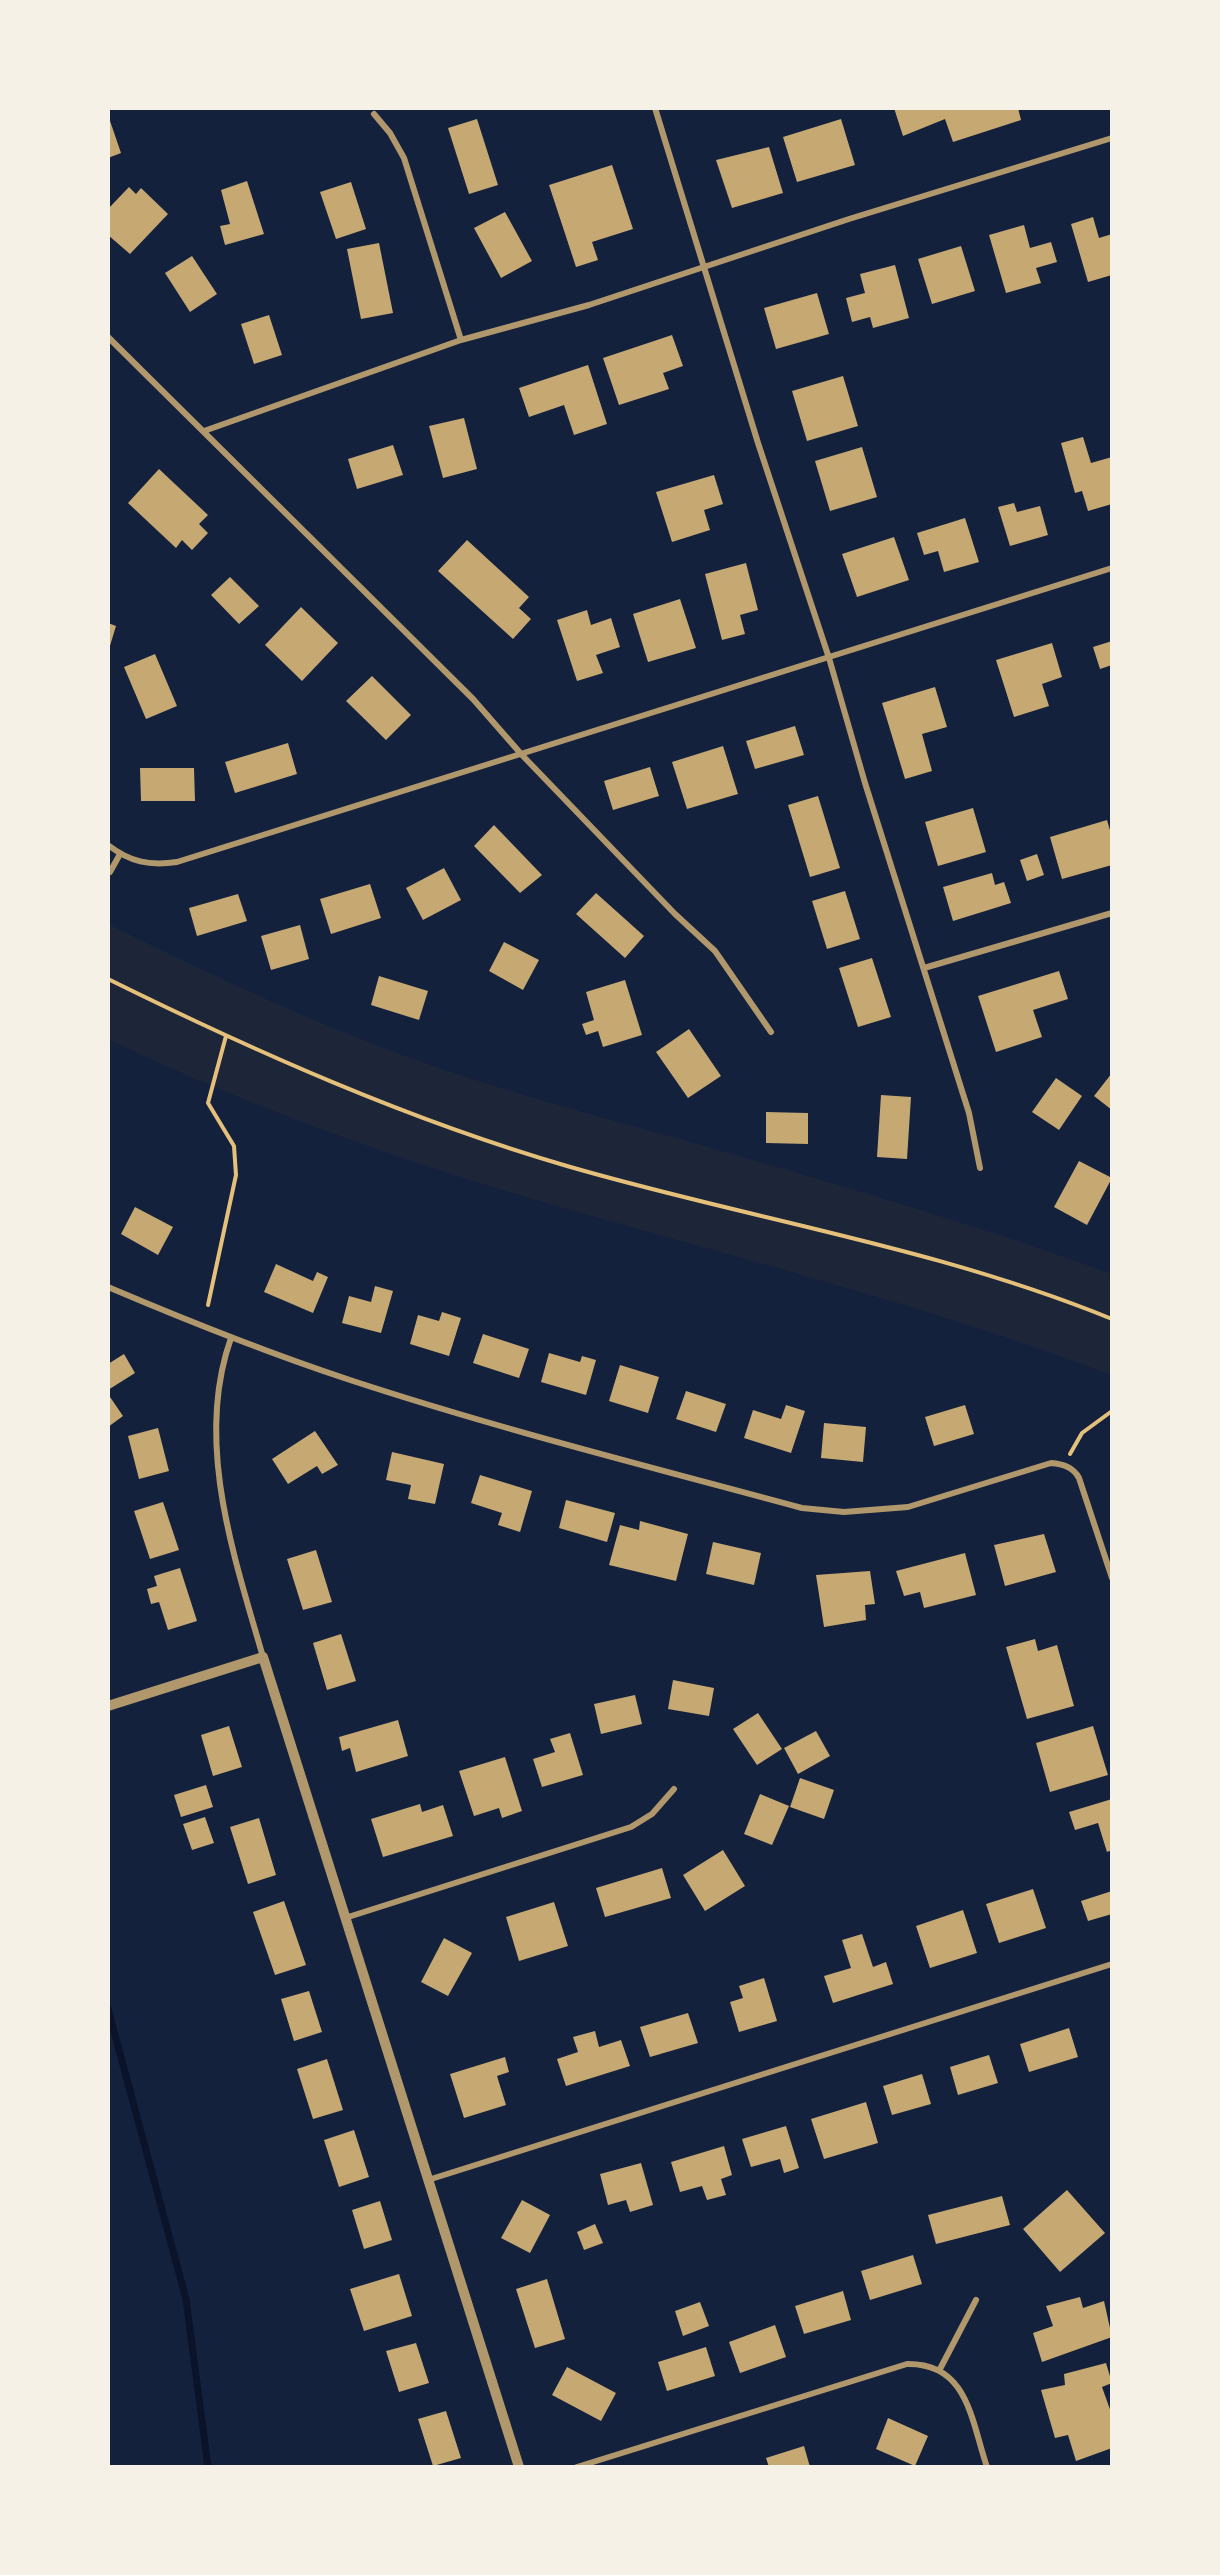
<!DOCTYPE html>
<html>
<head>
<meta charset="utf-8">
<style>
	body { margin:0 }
	#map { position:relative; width:1220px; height:2575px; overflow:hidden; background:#14213d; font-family:"Crimson Pro",serif }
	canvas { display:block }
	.frame { position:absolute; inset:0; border:110px solid #f6f1e7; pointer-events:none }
</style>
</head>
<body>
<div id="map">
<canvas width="1220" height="2575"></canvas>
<div class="frame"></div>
</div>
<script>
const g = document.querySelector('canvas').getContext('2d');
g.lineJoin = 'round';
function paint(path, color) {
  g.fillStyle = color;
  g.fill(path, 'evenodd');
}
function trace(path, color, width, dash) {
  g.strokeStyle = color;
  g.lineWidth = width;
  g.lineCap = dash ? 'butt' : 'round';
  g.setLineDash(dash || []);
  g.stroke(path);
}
paint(new Path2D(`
	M108,924c93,46 186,90 283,127 95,35 194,62 292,89 144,41 288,83 429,134v101c-187,-71 -383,-119 -576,-175 -145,-43 -291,-95 -428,-161z`), '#1d2539');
trace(new Path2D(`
	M108,2009l78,290 22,168`), '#0b132b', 7);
paint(new Path2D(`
	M894,108h124l3,12 -68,22 -8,-23 -42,17z
	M108,115l13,38 -13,5z
	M477,119l21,66 -29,9 -21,-66z
	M841,119l14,46 -58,17 -14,-45z
	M769,147l14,46 -51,15 -16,-48z
	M612,165l21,64 -41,13 6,18 -22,7 -27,-82z
	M247,181l17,53 -39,11 -5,-19 10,-2 -9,-34z
	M351,182l15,47 -30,10 -16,-47z
	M129,187l7,7 5,-6 27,26 -38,40 -22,-19v-26z
	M505,212l27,49 -31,17 -27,-50z
	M1093,217l6,21 13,-4v41l-24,7 -17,-58z
	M1024,225l6,23 21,-6 6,20 -21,6 5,15 -35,10 -17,-58z
	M379,243l14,70 -32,6 -14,-70z
	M961,246l14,45 -43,13 -14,-45z
	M192,256l25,38 -27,18 -25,-39z
	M895,265l14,53 -36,10 -3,-11 -18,5 -6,-24 19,-5 -5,-19z
	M817,293l12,41 -53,15 -12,-41z
	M269,315l13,40 -28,9 -13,-40z
	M672,335l11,31 -20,7 6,16 -50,16 -16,-47z
	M588,365l19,59 -33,11 -10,-30 -35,12 -10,-29z
	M843,376l15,50 -51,15 -15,-50z
	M464,418l13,51 -34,9 -14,-52z
	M1083,437l8,26 21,-6v47l-24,7 -6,-20 -7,2 -14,-50z
	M393,445l10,30 -46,14 -9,-30z
	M862,447l15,50 -47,14 -15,-50z
	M159,469l49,46 -9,9 9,9 -16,17 -10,-10 -6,8 -48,-45z
	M714,475l9,29 -19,6 6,20 -38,12 -16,-50z
	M1014,503l3,9 23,-6 8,29 -38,11 -12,-39z
	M965,518l14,44 -35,10 -6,-21 -14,4 -7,-22z
	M894,537l15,43 -52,17 -15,-43z
	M467,540l62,57 -10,11 12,11 -18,20 -75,-68z
	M746,563l12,47 -18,5 5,19 -23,6 -17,-66z
	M230,577l29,29 -20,18 -28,-29z
	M680,599l16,49 -48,14 -15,-48z
	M301,607l37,36 -36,38 -37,-36z
	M587,610l4,15 20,-7 9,29 -24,8 7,18 -26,8 -20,-61z
	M108,623l8,3 -7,23h-1z
	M1112,641v24l-12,4 -7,-22z
	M1052,643l10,34 -20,7 7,22 -35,11 -18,-57z
	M155,654l22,52 -31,13 -22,-52z
	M372,676l39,39 -25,25 -40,-39z
	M935,687l12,40 -25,7 10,37 -27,8 -23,-76z
	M795,726l9,29 -49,14 -9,-28z
	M288,743l9,31 -62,19 -10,-31z
	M723,746l15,48 -51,15 -15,-47z
	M650,767l9,29 -46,14 -9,-29z
	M140,768h54l1,33h-54z
	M818,796l22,72 -30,9 -22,-72z
	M973,808l13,44 -48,14 -13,-44z
	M1107,820l5,17v28l-50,14 -12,-42z
	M494,825l48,50 -22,18 -46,-47z
	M1037,854l7,21 -17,6 -7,-21z
	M444,868l17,32 -38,20 -17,-32z
	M992,873l3,12 9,-3 7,21 -58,18 -10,-34z
	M370,884l11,34 -50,16 -11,-35z
	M845,891l15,48 -33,10 -15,-48z
	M596,893l48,43 -19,22 -49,-44z
	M238,894l9,27 -50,15 -8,-28z
	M300,925l9,34 -38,11 -10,-34z
	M504,942l35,18 -16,30 -34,-19z
	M872,958l19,59 -33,10 -19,-59z
	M1059,971l9,28 -35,11 9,27 -46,15 -18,-56z
	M379,976l49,15 -9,29 -48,-15z
	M625,980l17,55 -39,12 -5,-16 -12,4 -4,-11 12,-4 -8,-28z
	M689,1029l32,47 -33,22 -32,-46z
	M1112,1073v37l-18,-14z
	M1056,1078l26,18 -23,34 -27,-18z
	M881,1095l30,2 -4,62 -30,-2z
	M766,1112l42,1v31l-42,-1z
	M1079,1161l33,17 -25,47 -33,-18z
	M135,1207l38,20 -15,28 -37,-21z
	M276,1264l37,17 4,-9 11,5 -15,36 -49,-21z
	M375,1286l18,5 -12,42 -39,-10 7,-27 22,6z
	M442,1312l19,6 -12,38 -39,-12 8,-29 21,6z
	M483,1334l46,15 -10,29 -46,-15z
	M549,1353l31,9 2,-6 14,4 -10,35 -45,-13z
	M124,1354l11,19 -27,17v-26z
	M620,1365l39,12 -11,36 -39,-12z
	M686,1391l40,13 -10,28 -40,-13z
	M108,1394l15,22 -15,11z
	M786,1405l19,6 -14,42 -47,-15 9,-28 28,9z
	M965,1405l9,29 -40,12 -9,-29z
	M824,1423l42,4 -3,35 -42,-4z
	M158,1428l11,43 -30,8 -11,-43z
	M315,1431l23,34 -16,9 -5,-8 -29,18 -16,-25z
	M392,1452l52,12 -9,40 -27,-5 3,-14 -25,-5z
	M480,1475l52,16 -12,41 -22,-7 4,-12 -31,-10z
	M566,1500l49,13 -8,29 -48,-14z
	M163,1502l16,48 -29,9 -16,-48z
	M640,1521l48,13 -12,47 -67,-16 11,-40 19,5z
	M1044,1534l12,38 -51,14 -11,-41z
	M713,1542l48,11 -7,32 -48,-11z
	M316,1550l16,52 -29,8 -16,-51z
	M965,1553l11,42 -52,13 -4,-16 -16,4 -8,-25z
	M180,1568l17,53 -29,9 -9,-28 -8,2 -4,-15 10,-3 -3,-10z
	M870,1571l5,33 -10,1 1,15 -42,7 -8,-52z
	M341,1634l15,47 -29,9 -14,-47z
	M1035,1639l3,12 19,-6 17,61 -47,13 -21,-72z
	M673,1680l41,8 -5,28 -41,-7z
	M635,1695l7,29 -41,10 -7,-30z
	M758,1713l24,36 -25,16 -24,-36z
	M398,1720l10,36 -52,16 -6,-24 -8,3 -3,-14z
	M229,1726l13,41 -29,9 -12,-41z
	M1093,1726l15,49 -58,17 -14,-49z
	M816,1731l14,25 -32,18 -14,-26z
	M570,1733l13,42 -41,12 -9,-28 22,-7 -5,-13z
	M505,1757l17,54 -20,7 -3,-10 -25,8 -15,-45z
	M800,1778l34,12 -10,29 -34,-12z
	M206,1785l7,22 -32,10 -7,-22z
	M760,1794l29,12 -17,39 -28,-11z
	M1112,1799v51l-5,2 -9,-29 -23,7 -6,-18z
	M420,1804l2,8 21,-7 10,31 -70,21 -12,-38z
	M205,1817l9,26 -22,7 -9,-26z
	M259,1818l17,57 -28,9 -18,-57z
	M723,1850l22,36 -40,25 -22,-36z
	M662,1868l9,30 -66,19 -9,-29z
	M1033,1889l13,39 -47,15 -13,-39z
	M1112,1891v23l-24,7 -7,-20z
	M284,1901l22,64 -31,10 -22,-63z
	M554,1902l14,44 -49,15 -13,-44z
	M963,1910l14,43 -47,15 -14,-42z
	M862,1934l11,33 13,-5 7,22 -60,19 -9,-27 27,-8 -9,-28z
	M444,1938l28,15 -24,43 -27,-14z
	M764,1978l13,43 -38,11 -9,-30 13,-4 -4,-12z
	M309,1991l13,41 -28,9 -13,-42z
	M688,2013l10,30 -48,14 -10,-30z
	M1069,2028l9,29 -49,15 -9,-28z
	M595,2031l4,16 22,-7 9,26 -64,20 -9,-27 21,-7 -5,-15z
	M989,2055l9,28 -40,12 -8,-28z
	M505,2057l4,15 -12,4 9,29 -42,13 -14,-44z
	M327,2059l16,51 -30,9 -16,-50z
	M922,2074l9,30 -39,11 -9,-29z
	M866,2102l12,41 -54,16 -13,-40z
	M786,2126l13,42 -15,5 -4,-14 -29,8 -9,-28z
	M354,2130l15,47 -30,10 -15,-47z
	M724,2146l8,29 -11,4 5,16 -19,5 -5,-14 -22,6 -9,-30z
	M641,2163l12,42 -23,7 -4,-12 -18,5 -8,-31z
	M1067,2190l38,43 -45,39 -37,-43z
	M1002,2196l8,29 -74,19 -8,-29z
	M522,2200l28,15 -20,38 -29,-15z
	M380,2201l12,39 -28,9 -12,-39z
	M595,2224l8,19 -19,7 -7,-18z
	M913,2255l9,29 -52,16 -9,-29z
	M399,2274l13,42 -48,15 -14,-42z
	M547,2279l18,60 -30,9 -19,-59z
	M843,2291l8,29 -47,14 -9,-28z
	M1080,2297l3,11 21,-7 8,36 -70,25 -9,-29 20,-7 -7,-20z
	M700,2302l9,24 -26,10 -8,-25z
	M775,2325l11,32 -46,16 -11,-31z
	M416,2343l13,40 -30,9 -13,-41z
	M706,2347l9,29 -48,15 -9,-29z
	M1106,2363l6,20 -10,4 10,28v33l-36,13 -8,-26 -13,3 -14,-48 24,-5 -1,-11z
	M567,2367l49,26 -15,28 -49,-26z
	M446,2411l15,47 -28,8 -15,-47z
	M888,2418l40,18 -13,30 -39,-17z
	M804,2446l6,21h-41l-3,-9z`), '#c6a872');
trace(new Path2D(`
	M108,979c148,73 301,141 459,187 182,53 369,81 545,153
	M208,1305l28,-130 -2,-29 -26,-43 18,-67
	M1070,1454l12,-21 30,-22`), '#e5c07b', 4);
trace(new Path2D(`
	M655,108l103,335 71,215 36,125 104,330 11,55
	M374,114l16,19 14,25 57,182
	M108,337l365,362 49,56 153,159 40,37 56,81
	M204,431l257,-91 128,-35 260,-86 263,-81
	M108,845c22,17 41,21 69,17l935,-294
	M110,872l10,-18
	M924,968l188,-55
	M108,1287c80,34 160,66 242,93 149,49 301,87 452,128l42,4 64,-5 143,-44c12,1 22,4 28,15l33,100
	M231,1338c-37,104 3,218 32,319
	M345,1918l286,-91 21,-13 22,-25
	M428,2180l684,-216
	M940,2369l36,-69
	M577,2467l330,-103c61,-1 64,56 80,103`), '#b1986c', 6);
trace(new Path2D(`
	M108,1706l155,-49 256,810`), '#b1986c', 10);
</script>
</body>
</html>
